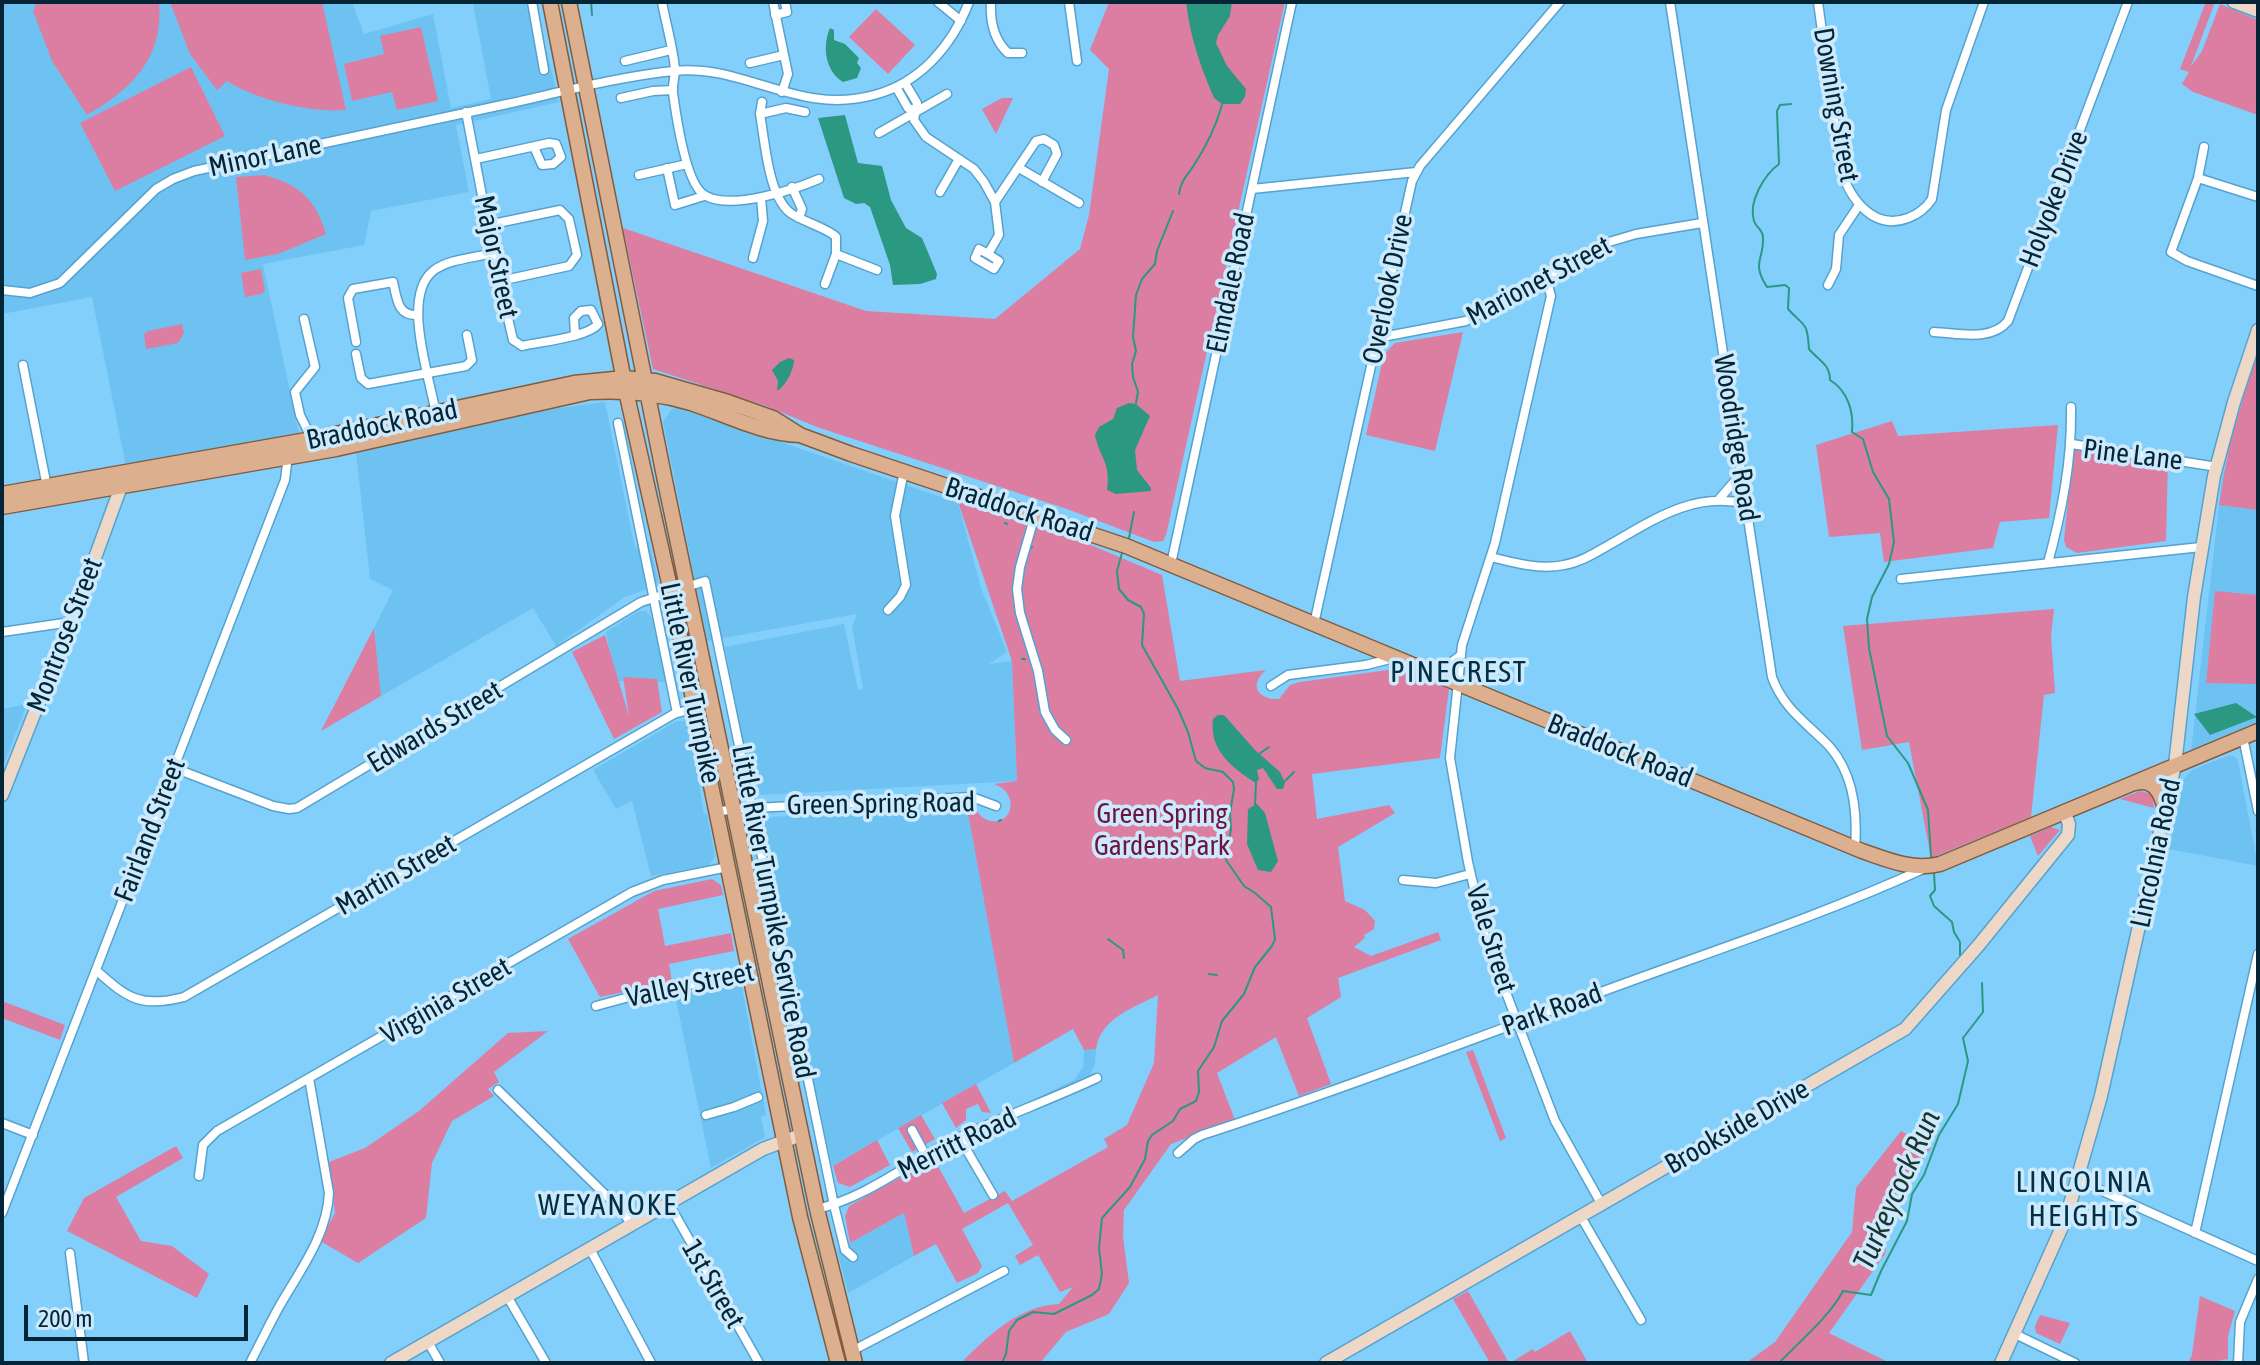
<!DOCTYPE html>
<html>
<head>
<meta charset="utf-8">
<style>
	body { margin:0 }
	#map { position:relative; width:2260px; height:1365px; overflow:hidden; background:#83cffc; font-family:"Asap Condensed",sans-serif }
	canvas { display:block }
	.frame { position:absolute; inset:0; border:4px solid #042536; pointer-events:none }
	.scale { position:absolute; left:24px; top:1305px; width:224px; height:36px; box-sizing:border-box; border:4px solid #042536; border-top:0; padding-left:10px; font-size:24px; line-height:28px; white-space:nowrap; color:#042536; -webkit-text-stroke:6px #cdeafd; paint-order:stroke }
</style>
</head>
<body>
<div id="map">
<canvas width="2260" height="1365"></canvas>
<div class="frame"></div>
<div class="scale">200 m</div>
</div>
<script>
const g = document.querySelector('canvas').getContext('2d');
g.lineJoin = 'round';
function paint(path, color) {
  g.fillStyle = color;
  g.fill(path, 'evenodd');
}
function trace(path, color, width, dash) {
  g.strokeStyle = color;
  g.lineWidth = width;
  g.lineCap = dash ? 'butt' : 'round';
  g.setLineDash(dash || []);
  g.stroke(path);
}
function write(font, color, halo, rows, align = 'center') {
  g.font = font + ' "Asap Condensed",sans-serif';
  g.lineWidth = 7;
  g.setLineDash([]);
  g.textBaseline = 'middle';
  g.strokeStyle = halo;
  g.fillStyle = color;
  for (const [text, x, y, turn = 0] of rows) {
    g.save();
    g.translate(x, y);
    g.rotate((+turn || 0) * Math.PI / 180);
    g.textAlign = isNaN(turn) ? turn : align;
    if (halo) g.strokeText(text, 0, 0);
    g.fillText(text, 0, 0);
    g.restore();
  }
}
paint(new Path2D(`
	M2,2h350l12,32 69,-20 18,94 40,-9 -18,-96 62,-1 24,100 -103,23 13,67 -98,19 -7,34 -101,19 36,170 -173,32 -34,-169 -90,17z
	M2253,367l5,2v355l-67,27 31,-273z
	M605,402l30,146 14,-7 9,39 -2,6 -31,11 -69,49 -23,-38 -152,88 -7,-68 19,-38 -23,-11 -14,-127 197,-43z
	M679,407l279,96 23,85 26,64 -18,12 23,-3 5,120 -256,14 -9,-6 -27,-142 119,-23 14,66 5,-1 -11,-63 5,-12 -150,27 -44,-219 8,-12z
	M639,611h7l6,7 14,64 -50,-1 -10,-49z
	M27,704l-25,65v-60z
	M677,721h8l5,7 14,86h3l8,42 -6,9 -58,11 -19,-75 -16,8 -23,-39z
	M2227,756h7l4,5 20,105 -89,-17 15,-70 8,-9z
	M964,808l1,4h4l45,251 -182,103 -33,-151 -36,-190 3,-5 6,-3 61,-5 50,1z
	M741,982l25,133 -5,2 4,20 -54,31 -36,-173z
	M1096,1049l-1,15 -8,17 -13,11 -65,29 -4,-7 31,-12 -1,-3 39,-19 9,-13 1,-17z
	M904,1213l10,43 -66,37 -11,-43z`), '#6ec2f2');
paint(new Path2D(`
	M37,2h122c5,56 -27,87 -72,113l-35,-54 -19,-50z
	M170,2h152l24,108c-35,3 -90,-10 -119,-29l-10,9 -27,-36z
	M1109,2h176l-119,533 -3,6 -9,1 -87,-33 -250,-82 -51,-21 -113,-37 -30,-141 243,83 129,8 85,-70 9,-34 20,-146 -19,-19z
	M2206,2h9l-24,64 11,-15 18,-47 38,16v95l-65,-23 -11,-8 7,-12 -9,-3z
	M876,9l39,36 -27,29 -39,-37z
	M421,27l17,74 -41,9 -5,-18 -40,9 -8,-37 40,-10 -4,-18z
	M191,67l34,69 -110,55 -35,-68z
	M1002,98h11l-17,36 -14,-25z
	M264,175c34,9 52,24 62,59l-48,20 -33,6 -9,-83z
	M261,269l4,21 -3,4 -17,3 -4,-24z
	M182,324l2,9 -6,10 -32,6 -2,-15 4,-3z
	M1463,332l-28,119 -69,-16 18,-81 11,-11z
	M2258,346v164l-39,-5 10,-58z
	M1892,421l6,15 160,-11 -9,93 -49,4 -7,26 -109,14 -4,-29 -51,4 -13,-92z
	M2074,441l94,17 -2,83 -89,12 -11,-6 -2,-7z
	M958,502l135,44 69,29 18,106 86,-11c-18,15 -8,30 13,29l11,-14 10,-3 103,-14 46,21 -9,69 -128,16 5,45 72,-14 6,8 -57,34 7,54 20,9 10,11 -1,8 -10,6 1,3 -11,9 17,9 67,-24 3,8 -103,38 3,19 -34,21 24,66 -32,12 -23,-59 -59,36 18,47 -64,24 -47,66 -1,27 6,46 -20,31 -43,18 -26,31h-79c27,-27 57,-57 98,-59l14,-17 -13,5 -22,-37 -18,10 -5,-9 18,-11 -25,-42 -46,26 20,37 -4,7 -21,10 -21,-39 -22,12 -10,-43 -54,30 -5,-27 4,-10 85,-47 30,54 41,-22 7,10 96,-54 -4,-8 23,-14 27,-62 4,-68c-25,13 -57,23 -62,54l-12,1 -11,-21 -59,34 -48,-261c11,4 12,17 25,19 23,4 28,-29 3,-37l23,-3 -5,-120z
	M2215,591l43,4 -2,89 -50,-1z
	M2054,609l-3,27 4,57 -11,2 -13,122 -100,41 -22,-116 -47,8 -19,-124z
	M374,628l7,68 -60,35z
	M605,635l24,81 -6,-39 34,2 5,33 -48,27 -42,-87z
	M2140,791l12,3 2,14 -34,-9z
	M2051,827l9,3 -22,26 -8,-20z
	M712,879l9,6 2,10 -65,14 7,37 66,-13 3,18 -65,13 3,18 -72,15 -32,-58 86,-48z
	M2,1001l63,24 -5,15 -58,-22z
	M548,1031l-54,41 5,10 -11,7 6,7 -42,25 -20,42 -6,55 -68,45 -38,-22 15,-28 -6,-51 36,-14 54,-37 89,-78z
	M1473,1050l33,88 -6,3 -34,-89z
	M976,1084l15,29 -9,-1 -4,-8 -12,5v11l-10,8 -14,-25z
	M921,1115l14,24 -23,13 -14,-24z
	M1901,1131l30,17 -40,53 -6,53 -56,79 61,30h-144l29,-21 77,-110 4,-44z
	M877,1140l13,25 -40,22 -12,-4 -5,-17z
	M176,1146l7,12 -67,39 25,44 31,5 37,28 -12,24 -130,-67 17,-33z
	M1468,1291l41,72h-19l-37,-64z
	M2200,1296l35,15 -7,25v23l-21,4h-19l4,-8z
	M2040,1315l30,8 -10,21 -24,-11 -1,-7z
	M1570,1331l18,32h-78l23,-14 2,3z`), '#db7ea2');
paint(new Path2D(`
	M1186,2h46l-2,14 -12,19 -2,8 11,23 19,23 -1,8 -5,7h-18l-8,-6c-14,-32 -24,-62 -28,-96z
	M830,28l4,2v10l11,4 14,14 -2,5 4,5 -4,10 -14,4c-18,-11 -21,-36 -13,-54z
	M845,115l13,48 24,3 9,34 15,28 16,10 15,36 -1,5 -16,5 -27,1 -3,-20 -20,-58 -6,-4 -8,1 -12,-6 -26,-80z
	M789,358l5,2c0,10 -9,27 -17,31l1,-10 -6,-11 8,-8z
	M1129,403l7,1 14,12 -15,34 2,20 14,18v3l-35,3 -9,-4c4,-28 -7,-31 -12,-55l4,-8 14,-8 4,-11z
	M2236,703l21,14 -47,18 -16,-21z
	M1218,715h6l31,35 25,22 5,11 -2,6h-6l-14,-21 -6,2 2,9 -3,4c-24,-15 -47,-33 -43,-64z
	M1257,804l8,9 13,48 -7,11 -13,-2 -11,-26 1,-35z`), '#2b9881');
trace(new Path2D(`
	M591,2l1,13
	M1791,104l-11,1 -3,6 2,53c-15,11 -31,38 -25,57 3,8 9,8 9,17 1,22 -12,24 4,49l18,-2 4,3 -1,21c17,19 19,11 21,40 10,12 21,15 21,31 18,11 24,32 22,52l11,7 10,33 16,27 5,43 -5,22 -17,33 -5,22 2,29 18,88 21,27 20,47 3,47
	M1179,194c2,-14 8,-18 15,-29 12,-18 22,-39 28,-60
	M1136,403l2,-11 -5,-15 -1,-13 4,-13 -3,-14 3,-42 6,-16 13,-15 2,-13 16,-40
	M1005,523l2,1
	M1129,538l5,-26
	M1031,548l1,-1
	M1022,659h3
	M1259,754l10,-7
	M1285,781l9,-9
	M1255,805l1,-22
	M999,821l2,-1
	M1934,873l1,17 -5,6 4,10 18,16 2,10 6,10v16
	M1108,939l15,11 1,8
	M1209,974l8,1
	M1002,1363l4,-9 3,-23 8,-11 16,-8 21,2 38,-19 7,-6 3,-15 -3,-26 3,-30 28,-31 15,-28 3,-18 4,-6 21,-14 7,-12 16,-8 3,-9 -1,-21 16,-24 8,-26 22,-27 11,-27 17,-21 3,-7 -4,-32 -16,-14 -11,-7 -18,-26 5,-31 -1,-16 4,-24 -1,-7 -10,-10 -18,-4 -9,-7 -8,-29 -10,-23 -36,-64 2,-31 -3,-7 -13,-7 -9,-11 -2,-18 5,-18
	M1779,1363c21,-22 51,-47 64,-72l28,4 10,-24 26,-50 5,-27 12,-19 15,-40 19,-31 10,-43 -5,-23 20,-26 -1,-29`), '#2b9881', 2);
const street = new Path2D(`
	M532,2l12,68
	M662,2c4,22 11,45 13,67 0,8 -3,16 -2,24 3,22 13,94 33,103 26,14 87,-6 113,-17
	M773,2l15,72 -6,18
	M938,2l23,19
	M991,2c-1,18 3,38 17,51h14
	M1069,2l8,59
	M1670,2l102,675c10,28 29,42 50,62 31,28 36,69 33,109
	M1818,2l22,161c6,31 31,69 68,55 11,-4 18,-10 24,-19l14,-89 38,-108
	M775,15l12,-3 -2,-10
	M625,61l46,-11
	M750,63l34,-8
	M905,83l12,20 -3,17 12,17 48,32 10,13 11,20 4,33 -11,19 -9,-5 -4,9 19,11 5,-8 -11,-7
	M896,87l12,21 8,3
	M621,98l32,-7 20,-1
	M762,102l-2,12c5,27 8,84 32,100 12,8 37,15 44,23v17l41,16
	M466,112l27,141 20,87 9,6c17,-4 67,-9 76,-22l-7,-14 -10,1 -7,7 1,17
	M760,114l26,-6 19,4
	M879,133l68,-39
	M2204,147l-6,31 -27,74 16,9 71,25
	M476,159l73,-16 7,1 5,13 -8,7 -11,1 -8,-18
	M667,168l8,37 29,-9
	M1019,168l60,35
	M639,175l48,-11
	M2198,178l60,19
	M792,187l10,22 -3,9
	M1252,189l164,-17
	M940,192l19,-33
	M995,202l41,-61 8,-2 10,6 3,9 -15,28
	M488,225l72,-15 9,9 8,36 -8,11 -69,15
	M753,258l10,-37 -2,-23
	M1546,278l5,18 -56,247 -33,102 -12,113 18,104 18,78 69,181 47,84
	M825,284l11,-30
	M1828,285l8,-16 3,-34 20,-30
	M2,290l28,3 30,-10 96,-94 17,-10 21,-8c104,-22 208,-45 313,-67 54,-12 110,-27 166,-33 71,-8 125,45 201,24 46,-12 78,-49 95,-93
	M304,319l11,48 -20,25 5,23 12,24
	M1934,332c24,1 57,10 74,-11l120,-319
	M1377,338l89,-17 143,-79 27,-8 66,-11
	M356,342l-8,-44 5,-9 40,-7c4,16 4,33 23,33
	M356,354l5,24 7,6 98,-18 6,-6 -5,-25
	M23,365l24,122
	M436,414c-6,-36 -35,-117 -3,-143 15,-12 41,-13 60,-18
	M618,423l59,290
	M2072,444l145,23
	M1720,498l21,-24
	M1035,515l-15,52 -3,22 3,24 18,58 7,41 10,18 11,10
	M1491,557c23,6 50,13 73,8 17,-3 31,-12 45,-20 44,-25 85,-54 137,-41
	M2048,563c14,-52 24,-102 23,-156
	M1171,564l121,-562
	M1901,579l300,-32
	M888,610l12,-13 6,-12 -11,-69 9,-45
	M1314,624l98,-443 8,-15 140,-164
	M2,632l69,-10
	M1436,674l25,-19
	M1271,686l17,-11 78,-10 28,-7
	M2243,737l15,74
	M174,768l99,38 16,3 8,-1 344,-206 64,-21 129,624 11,45 8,7
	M716,812l18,-3 238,-12 24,9
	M1403,880l33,3 34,-9
	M97,971c31,28 45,37 87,26l490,-283 21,-6
	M596,1006l44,-12 112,-21
	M498,1090l124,121 10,14
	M706,1115l28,-8 24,-10
	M2,1123l31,12
	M912,1130l14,26
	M959,1137l34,58
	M1178,1153l16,-14 8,-4c135,-44 266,-94 399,-143 108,-40 217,-75 322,-123
	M199,1176l4,-31 14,-14 415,-239 31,-12 65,-13
	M2078,1180l180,81
	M669,1204l90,159
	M817,1209c54,-13 94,-49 143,-72 45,-21 92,-38 137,-59
	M2,1213l283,-733 3,-25
	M1581,1217l60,103
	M2195,1233l63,-279
	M590,1249l61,114
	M70,1253l14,110
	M507,1296l39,67
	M2013,1333l62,30
	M428,1342l12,21
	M850,1352l154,-81
	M250,1363c10,-19 19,-38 29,-56 21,-37 48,-71 50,-114l-20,-115
	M2238,1363l2,-41 18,-43`);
const secondary = new Path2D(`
	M2234,2l24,9
	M2,795l82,-207 39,-107
	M391,1363l372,-214 38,-14
	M1326,1363l579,-334 73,-83 90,-111 1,-11 -5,-13
	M2001,1363l65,-145 35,-122 74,-331 19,-168 20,-121 20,-74 24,-72`);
const primary = new Path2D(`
	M550,2l76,389 45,201 129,625 38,146
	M569,2l96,479 152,728 38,154
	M2,494l310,-55 262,-56 50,-5 31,3 73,21 45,16 27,17 51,19 275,92 736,305c26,9 51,20 78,13l318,-133
	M2,507l334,-58 254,-57c35,-2 68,1 101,11 36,12 71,31 109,32
	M2135,783c19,-5 26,10 30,26`);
trace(street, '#56a2cd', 11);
trace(secondary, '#56a2cd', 15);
trace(primary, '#815c3e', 17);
trace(street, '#fff', 8);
trace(secondary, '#edd7c7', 12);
trace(primary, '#dcaf8e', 14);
write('28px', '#042536', '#cdeafd', [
	["Downing Street",1836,105,80],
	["Minor Lane",265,156,-12],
	["Holyoke Drive",2054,199,-69],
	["Major Street",496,257,78],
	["Marionet Street",1539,281,-28],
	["Elmdale Road",1231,283,-78],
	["Overlook Drive",1388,289,-78],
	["Braddock Road",382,425,-12],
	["Woodridge Road",1736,438,81],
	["Pine Lane",2133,455,7],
	["Braddock Road",1019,510,18],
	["Montrose Street",65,635,-69],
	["Little River Turnpike",690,683,78],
	["Edwards Street",435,727,-31],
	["Braddock Road",1620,751,22],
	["Green Spring Road",881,804,-1],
	["Fairland Street",150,830,-69],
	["Lincolnia Road",2156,853,-78],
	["Martin Street",396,875,-30],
	["Little River Turnpike Service Road",773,912,79],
	["Vale Street",1491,939,73],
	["Valley Street",690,985,-12],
	["Virginia Street",446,1001,-30],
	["Park Road",1552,1010,-20],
	["Brookside Drive",1737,1127,-30],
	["Merritt Road",957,1144,-26],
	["1st Street",713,1284,60]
]);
write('28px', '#6c1540', '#cdeafd', [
	["Green Spring",1162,814],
	["Gardens Park",1162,846]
]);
g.letterSpacing = '2px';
write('30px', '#032f44', '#cdeafd', [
	["PINECREST",1459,673],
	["LINCOLNIA",2084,1183],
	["HEIGHTS",2084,1217],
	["WEYANOKE",608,1206]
]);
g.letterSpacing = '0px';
write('italic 30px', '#1d342e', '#cdeafd', [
	["Turkeycock Run",1897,1190,-66]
]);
</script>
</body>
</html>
